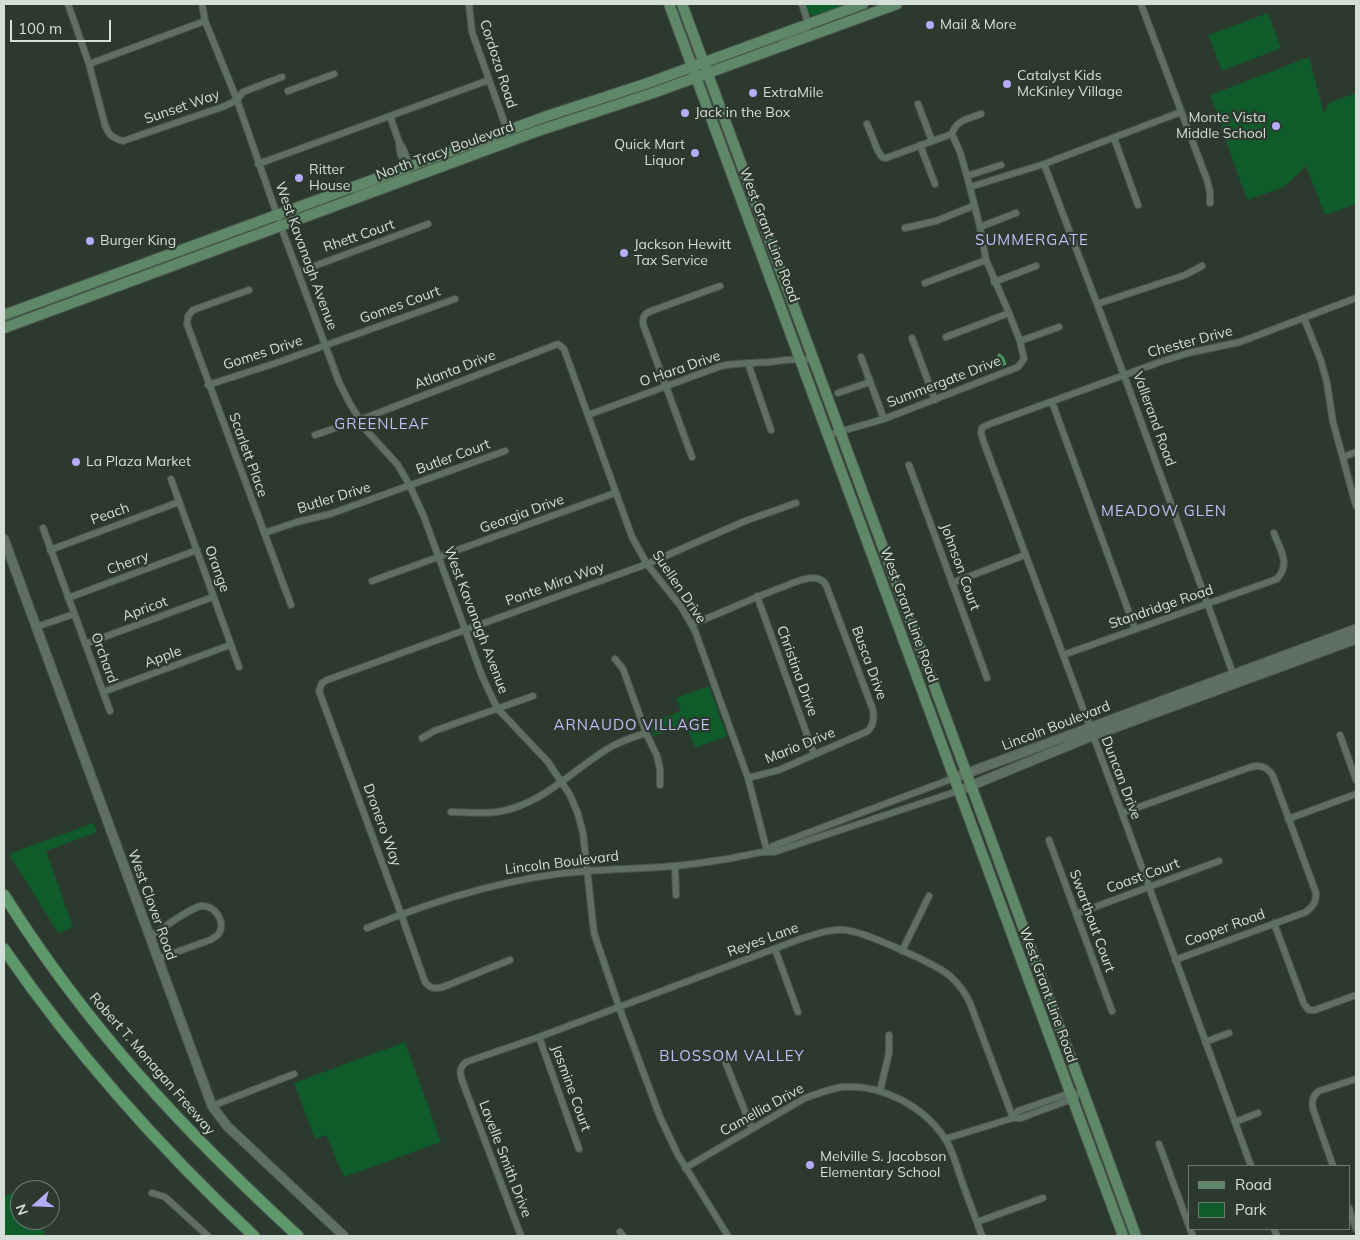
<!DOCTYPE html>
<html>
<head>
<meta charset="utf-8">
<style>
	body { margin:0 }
	#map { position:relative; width:1360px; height:1240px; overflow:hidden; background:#2c392e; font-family:Mulish,sans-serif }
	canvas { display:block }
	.frame { position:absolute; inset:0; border:5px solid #d6dfd7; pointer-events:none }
	.legend { position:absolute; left:1188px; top:1165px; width:162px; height:65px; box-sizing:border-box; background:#2c392e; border:1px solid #707b72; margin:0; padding:6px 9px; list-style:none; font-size:15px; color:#d6dfd7 }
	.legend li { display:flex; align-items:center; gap:10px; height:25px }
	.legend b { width:25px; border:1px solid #707b72 }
	.north { position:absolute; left:10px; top:1180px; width:50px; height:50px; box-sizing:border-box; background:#2c392e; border:1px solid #707b72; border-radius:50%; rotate:250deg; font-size:14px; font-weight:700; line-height:20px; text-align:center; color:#d6dfd7 }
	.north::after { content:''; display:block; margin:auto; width:18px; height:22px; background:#b4acf9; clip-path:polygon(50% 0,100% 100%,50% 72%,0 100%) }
	.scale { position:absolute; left:10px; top:20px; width:101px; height:22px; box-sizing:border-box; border:2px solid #d6dfd7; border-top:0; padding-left:6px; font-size:15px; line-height:18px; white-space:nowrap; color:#d6dfd7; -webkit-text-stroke:4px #2c392e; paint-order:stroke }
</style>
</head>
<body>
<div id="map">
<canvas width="1360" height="1240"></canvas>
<div class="frame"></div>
<ul class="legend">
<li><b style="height:6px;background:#5e8867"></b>Road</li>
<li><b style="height:14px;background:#0f5b2a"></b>Park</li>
</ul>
<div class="north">N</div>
<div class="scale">100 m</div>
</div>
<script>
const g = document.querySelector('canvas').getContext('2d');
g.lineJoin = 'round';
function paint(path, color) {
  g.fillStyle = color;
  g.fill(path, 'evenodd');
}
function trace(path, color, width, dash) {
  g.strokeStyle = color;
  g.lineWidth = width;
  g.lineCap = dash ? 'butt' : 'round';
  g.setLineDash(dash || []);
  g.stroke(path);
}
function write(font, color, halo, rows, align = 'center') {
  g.font = font + ' Mulish,sans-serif';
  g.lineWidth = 4.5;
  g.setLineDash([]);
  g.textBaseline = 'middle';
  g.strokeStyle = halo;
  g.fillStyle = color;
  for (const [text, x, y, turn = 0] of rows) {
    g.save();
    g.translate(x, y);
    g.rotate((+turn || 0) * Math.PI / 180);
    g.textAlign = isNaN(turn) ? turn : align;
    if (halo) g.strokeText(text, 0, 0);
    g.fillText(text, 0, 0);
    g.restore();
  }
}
paint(new Path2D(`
	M798,4h53l-38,13 -4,-4 -7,3z
	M1268,13l13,35 -59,23 -14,-36z
	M1309,57l15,56 4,-10 28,-10v111l-31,11 -19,-49 -22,21 -37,13 -37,-105z
	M709,686l18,50 -32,12 -9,-24 -32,12 -5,-13 32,-12 -5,-13z
	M93,823l4,9 -51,19 27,76 -15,6 -49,-79z
	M405,1042l36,100 -97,35 -18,-42 -11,4 -21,-56z
	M20,1190v30h19l6,16h-41v-40z`), '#0f5b2a');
const water = new Path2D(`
	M999,354l4,3 3,7 -13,4 -3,-6 7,-3z`);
paint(water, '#388e50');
trace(water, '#67a678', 1);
const street = new Path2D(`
	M68,4l21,60 16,61c4,11 8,13 18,16l102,-35 12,-6 6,-8 39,-15
	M202,4l3,17 32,79 47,135 55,147 10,20 17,28 32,35 12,21 14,31 58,159 15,32 51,54 22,33 8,19 5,19 11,100 25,74 41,110 18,38 50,81
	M469,4l3,28 35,98v4l-7,5 -24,10
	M1141,4l66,176 3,12v11
	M780,45c8,-10 22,-8 29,-19l-7,-22
	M89,64l116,-43
	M288,91l46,-17
	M918,104l14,37
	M390,116l9,26
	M867,124l11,27 4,6 4,1 66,-24
	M952,134c4,-14 16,-15 29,-20
	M1114,138l24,67
	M399,142c6,8 8,14 9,24 -7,-8 -9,-14 -9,-24z
	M920,145l15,39
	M258,164l231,-84
	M1044,164l80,211 111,304
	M967,176l34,-11
	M970,187l74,-23 137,-52
	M356,195l7,-5 40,-15 4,-4 1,-5
	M980,227l36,-14
	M905,228l31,-7 37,-15
	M298,272l130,-48
	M994,282l42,-16
	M925,283l61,-23
	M249,290l-56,20 -5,6 -1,8 104,281
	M1097,304l88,-29 17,-9
	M1304,318l17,43 6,22 6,39 23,84
	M946,337l63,-24
	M912,338l23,62
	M1020,341l39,-14
	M861,357l23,62
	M748,363l23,67
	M208,385l68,-22 179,-64
	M838,393l32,-11
	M1052,402l83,227
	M588,415l133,-49c16,-3 32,-3 49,-4 15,-2 28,-4 44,-2
	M315,435l55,-19 188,-72 6,5 68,188 15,27 35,44 13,23 53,147 19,73
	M828,435l56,-16 134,-52 6,-8 -4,-18 -11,-28 -23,-53 -6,-33 -13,-51 -7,-24 -8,-18
	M692,457l-49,-133c0,-8 1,-10 8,-13l69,-25
	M1343,457l13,-5
	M909,465l78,213
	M171,479l68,188
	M43,528l67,183
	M264,533l33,-11 33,-8 175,-63
	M50,550l129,-48
	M372,581l243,-88
	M952,583l73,-28
	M757,596l57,158
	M68,598l129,-48
	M692,624c30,-11 60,-26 91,-37 9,-4 20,-9 30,-9 6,0 10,2 13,7l47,125c1,8 1,14 -5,21l-89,39 -31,8
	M36,627l38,-13
	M85,644l128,-47
	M1063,655l214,-76c14,-16 3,-29 -3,-46
	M615,659l8,10 23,64 11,23 3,13v16
	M103,692l127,-47
	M1340,735l16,45
	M422,738l12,-7 99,-35
	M451,812c15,0 32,2 46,0 42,-6 73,-39 107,-61 13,-9 27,-13 42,-18
	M1122,813l126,-45c11,-4 19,-2 25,8l43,117c0,10 -3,13 -10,19l-131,48
	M1288,819l68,-25
	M1049,840l63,171
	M767,851l6,-5 181,-68
	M675,866l1,29
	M1076,914l143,-53
	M1274,923l30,81 5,6h6l41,-15
	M367,928c70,-29 143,-51 219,-57 36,-3 71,-2 106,-7 15,-2 31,-4 45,-7 13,-2 25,-7 37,-5l184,-61
	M149,937c14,-8 39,-29 53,-31 13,-1 24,16 17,27 -2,4 -6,5 -9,7l-53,19
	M775,949l23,63
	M902,951l27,-55
	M510,960l-67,27c-9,2 -12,2 -18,-5l-24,-68 -82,-223 3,-8 5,-3 320,-116 98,-43 51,-18
	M539,1037l40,112
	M1205,1042l24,-9
	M723,1056l29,73
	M880,1091l9,-38v-18
	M212,1106l82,-32
	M1013,1118l5,-7 55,-19
	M1235,1122l23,-9
	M945,1139l68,-21h8l51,-19 10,-8
	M1159,1144l30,82
	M1251,1166l-129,-353 -138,-370 -3,-10 1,-5 5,-3 173,-63 28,-9 52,-11 116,-44
	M1333,1166l-20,-57c-1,-8 -1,-13 6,-18l37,-12
	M685,1168l120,-70c12,-4 24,-9 37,-11 40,-3 82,19 104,53 7,12 11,26 15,39 7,19 14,38 21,57
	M152,1193l13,4 43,39
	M1349,1208l7,21
	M977,1222l66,-24
	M1190,1229l3,7
	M1274,1229l3,7
	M620,1232l3,4
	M521,1236l-58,-153c-3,-9 -5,-14 3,-21l73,-25 264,-99c13,-4 27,-9 41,-8 17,0 92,34 106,46 9,8 15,16 20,27l43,115`);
const secondary = new Path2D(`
	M4,539l208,567 15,20 117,110
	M954,778l402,-149
	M958,791l134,-55 264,-97`);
const primary = new Path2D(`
	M669,4l454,1232
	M682,4l307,830 147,402
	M4,315l543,-199 101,-33 215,-79
	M4,328l531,-196 118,-39 244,-89`);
const highway = new Path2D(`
	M4,895c82,131 181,237 294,341
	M4,949c73,106 157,200 250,287`);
trace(street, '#4a554c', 8);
trace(secondary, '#4a554c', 11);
trace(primary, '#4a554c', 12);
trace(highway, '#4a554c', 13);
trace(street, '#606f63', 6);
trace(secondary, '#606f63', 9);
trace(primary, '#5e8867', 10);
trace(highway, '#5d996a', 11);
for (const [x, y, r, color] of [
	[930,25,5,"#b4acf9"],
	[1007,84,5,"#b4acf9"],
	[753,93,5,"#b4acf9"],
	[685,113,5,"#b4acf9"],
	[1276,126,5,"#b4acf9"],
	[695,153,5,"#b4acf9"],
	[299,178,5,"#b4acf9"],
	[90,241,5,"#b4acf9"],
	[624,253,5,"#b4acf9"],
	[76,462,5,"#b4acf9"],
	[810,1165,5,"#b4acf9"]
]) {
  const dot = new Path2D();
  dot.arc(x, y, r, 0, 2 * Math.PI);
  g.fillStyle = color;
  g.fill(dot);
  trace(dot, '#2c392e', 2);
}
write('14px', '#d6dfd7', '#2c392e', [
	["Mail & More",940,25],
	["Catalyst Kids",1017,76],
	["McKinley Village",1017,92],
	["ExtraMile",763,93],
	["Jack in the Box",695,113],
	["Monte Vista",1266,118,"right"],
	["Middle School",1266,134,"right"],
	["Quick Mart",685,145,"right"],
	["Liquor",685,161,"right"],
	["Ritter",309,170],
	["House",309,186],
	["Burger King",100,241],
	["Jackson Hewitt",634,245],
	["Tax Service",634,261],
	["La Plaza Market",86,462],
	["Melville S. Jacobson",820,1157],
	["Elementary School",820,1173]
], 'left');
write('14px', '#d6dfd7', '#2c392e', [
	["Cordoza Road",498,64,72],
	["Sunset Way",182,107,-19],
	["North Tracy Boulevard",445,151,-20],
	["West Grant Line Road",769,235,69],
	["Rhett Court",359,236,-19],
	["West Kavanagh Avenue",306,256,70],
	["Gomes Court",400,305,-20],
	["Chester Drive",1190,342,-15],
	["Gomes Drive",263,353,-18],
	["O Hara Drive",680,369,-19],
	["Atlanta Drive",455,370,-21],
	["Summergate Drive",944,382,-21],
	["Vallerand Road",1154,419,70],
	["Scarlett Place",248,455,70],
	["Butler Court",453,457,-20],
	["Butler Drive",334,498,-17],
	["Peach",110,514,-20],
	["Georgia Drive",522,514,-20],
	["Cherry",128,563,-20],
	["Johnson Court",960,567,70],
	["Orange",217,569,70],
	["Ponte Mira Way",555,584,-20],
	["Suellen Drive",679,587,56],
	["Standridge Road",1161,607,-19],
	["Apricot",145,609,-20],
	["West Grant Line Road",909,615,70],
	["West Kavanagh Avenue",476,620,69],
	["Apple",163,657,-20],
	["Orchard",104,658,70],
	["Busca Drive",869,663,70],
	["Christina Drive",797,671,70],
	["Lincoln Boulevard",1056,726,-21],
	["Mario Drive",800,746,-22],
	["Duncan Drive",1121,778,69],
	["Dronero Way",382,825,70],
	["Lincoln Boulevard",562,863,-7],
	["Coast Court",1143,876,-20],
	["West Clover Road",152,905,70],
	["Swarthout Court",1092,921,70],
	["Cooper Road",1225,928,-20],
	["Reyes Lane",763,940,-20],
	["West Grant Line Road",1048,995,70],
	["Robert T. Monagan Freeway",152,1064,49],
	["Jasmine Court",571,1088,70],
	["Camellia Drive",762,1110,-29],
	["Lavelle Smith Drive",505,1159,69]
]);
g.letterSpacing = '1px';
write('15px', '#c2bdf6', '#2c392e', [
	["SUMMERGATE",1032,240],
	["GREENLEAF",382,424],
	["MEADOW GLEN",1164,511],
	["ARNAUDO VILLAGE",632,725],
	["BLOSSOM VALLEY",732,1056]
]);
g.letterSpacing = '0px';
</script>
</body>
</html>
